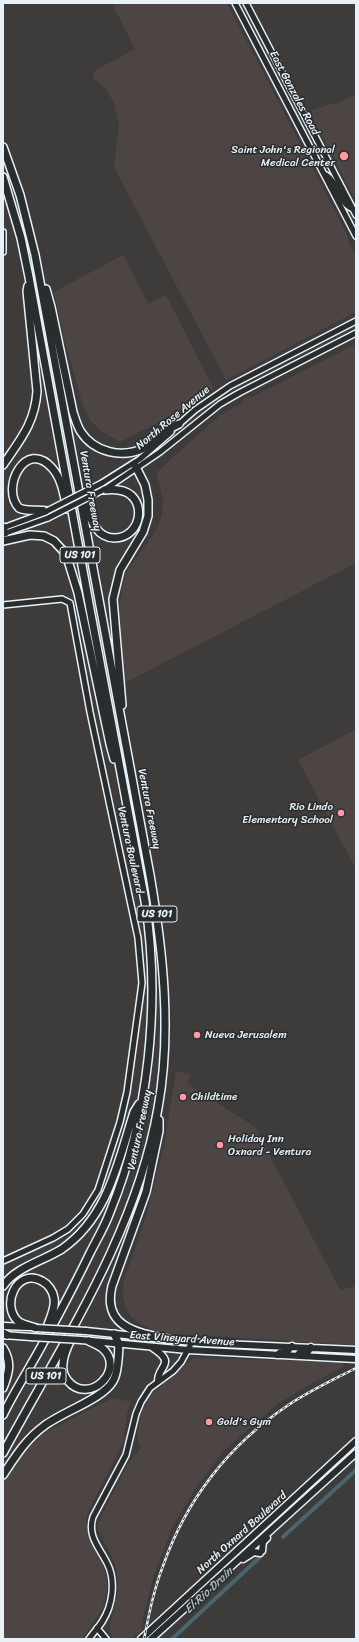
<!DOCTYPE html>
<html>
<head>
<meta charset="utf-8">
<style>
	body { margin:0 }
	#map { position:relative; width:359px; height:1642px; overflow:hidden; background:#3e3b3b; font-family:Sriracha,sans-serif }
	canvas { display:block }
	.frame { position:absolute; inset:0; border:4px solid #e8f1f8; pointer-events:none }
</style>
</head>
<body>
<div id="map">
<canvas width="359" height="1642"></canvas>
<div class="frame"></div>
</div>
<script>
const g = document.querySelector('canvas').getContext('2d');
g.lineJoin = 'round';
function paint(path, color) {
  g.fillStyle = color;
  g.fill(path, 'evenodd');
}
function trace(path, color, width, dash) {
  g.strokeStyle = color;
  g.lineWidth = width;
  g.lineCap = dash ? 'butt' : 'round';
  g.setLineDash(dash || []);
  g.stroke(path);
}
function write(font, color, halo, rows, align = 'center') {
  g.font = font + ' Sriracha,sans-serif';
  g.lineWidth = 3;
  g.setLineDash([]);
  g.textBaseline = 'middle';
  g.strokeStyle = halo;
  g.fillStyle = color;
  for (const [text, x, y, turn = 0] of rows) {
    g.save();
    g.translate(x, y);
    g.rotate((+turn || 0) * Math.PI / 180);
    g.textAlign = isNaN(turn) ? turn : align;
    if (halo) g.strokeText(text, 0, 0);
    g.fillText(text, 0, 0);
    g.restore();
  }
}
paint(new Path2D(`
	M120,3h107l121,233v5l8,15v56l-130,68 -112,-213 5,-44 -5,-20 -8,-14 -13,-11 1,-7 41,-22 -22,-43z
	M356,94v104l-3,-2 -42,-81 1,-5 30,-9z
	M123,255l25,49 18,-9 47,92 -1,3 -22,16 -70,36 -19,-11 -11,-11 -7,-14 -19,-67 -10,-47z
	M356,344v219l-231,120 -6,-74 4,-25 4,-13 30,-42 5,-15 1,-14 -6,-25 1,-4 62,-56 22,-12 2,-5 10,-2z
	M356,729v140l-58,-109z
	M176,1071l15,4 -4,8 68,44 85,163 16,-4v59l-197,-12 -16,-8 -12,-8 -5,-9 -3,-11v-13l24,-71 17,-68z
	M197,1358l146,4v5l-40,21 -27,17 -53,47 -28,37 -22,37 -19,49 -11,42 -1,13 -11,9h-17l-5,-9 9,-39v-14l-4,-16 -16,-31v-7l30,-60 13,-15 -4,-10 3,-20 2,-7 8,-15 42,-37z
	M114,1398l17,4 -4,11 -3,28 -35,69 -3,9 2,19 15,28 3,9 1,13 -4,19 -6,10 -15,22h-79v-156l17,-26 21,-22 63,-33z`), '#4c4544');
trace(new Path2D(`
	M283,1537l73,-67
	M172,1639l87,-81`), '#4b656f', 4);
const secondary = new Path2D(`
	M235,3l121,233
	M246,3l110,212
	M326,175c13,8 12,28 27,34
	M3,232v20
	M177,426l18,-16 35,-24 126,-65
	M102,483l38,-24 31,-27
	M104,490l56,-38 60,-48 19,-11 117,-60
	M3,528l43,-16
	M3,534l45,-16
	M3,605l59,-6 8,4 20,109 48,226 4,45 -15,109 -7,30 -22,68 -15,24 -15,15 -15,9 -50,23
	M97,1628l9,11
	M89,1639c4,-6 9,-11 13,-17 11,-17 14,-42 5,-59 -8,-16 -20,-27 -14,-46l33,-62 10,-41 5,-12 9,-14 23,-17 8,-9 11,-20`);
const primary = new Path2D(`
	M3,1326l26,1
	M86,1331l68,7
	M3,1335l28,2
	M165,1339l36,4 155,7
	M81,1340l107,10 168,9
	M153,1348c24,16 5,17 5,33
	M277,1355l4,-3 7,-1 4,-5
	M297,1356l3,-4h8l3,-5
	M262,1551l1,-9 4,-4
	M243,1559l11,-7 6,1
	M141,1639l215,-198
	M151,1639l205,-186`);
const highway = new Path2D(`
	M3,147l17,48 15,60 115,620c13,76 22,157 8,233 -22,126 -95,234 -155,345
	M3,177l18,61 8,39 61,332 55,292c16,101 4,216 -35,311 -5,14 -13,27 -20,41 -15,31 -32,63 -49,94 -12,22 -27,45 -38,68
	M46,289l5,18 22,105c2,6 4,14 8,20 13,20 41,27 63,16 13,-7 22,-19 35,-24
	M3,465c17,-25 32,-42 34,-74l-10,-100 1,-5
	M82,494c5,11 7,25 14,34 4,6 11,10 18,10 30,0 34,-45 4,-48 -5,-1 -10,0 -15,0
	M47,511c-9,-2 -20,1 -28,-3 -19,-20 7,-70 33,-40 10,11 12,27 15,41
	M3,527l2,6
	M3,541l27,-6 14,1 10,5 12,13 12,39 32,151 4,15
	M122,705l-9,-106 7,-29 23,-38 5,-16v-16l-3,-15 -8,-16 -3,-5
	M159,1120v11l-13,61 -34,94c-10,41 25,47 56,53
	M3,1286c13,-19 40,-25 59,-37 46,-32 56,-87 72,-137l5,-8
	M36,1328c-5,-2 -12,-3 -17,-6 -19,-15 -3,-55 23,-41 6,3 11,10 12,17 2,11 -5,22 -8,32
	M3,1333l4,2
	M73,1335c-4,9 -10,19 -10,29 -1,6 1,12 5,17 21,25 59,-12 34,-33 -4,-3 -9,-5 -13,-7
	M3,1348c9,14 6,25 0,40
	M3,1475c12,-18 23,-36 41,-49 18,-14 59,-27 69,-45 4,-6 4,-13 5,-21 1,-10 2,-17 -4,-26`);
trace(secondary, '#e8f1f8', 8);
trace(primary, '#e8f1f8', 9);
trace(highway, '#e8f1f8', 10);
trace(secondary, '#2a2d2e', 5);
trace(primary, '#2a2d2e', 6);
trace(highway, '#2a2d2e', 7);
const rail = new Path2D(`
	M144,1639c5,-25 10,-50 19,-73 23,-66 66,-121 124,-160 22,-15 46,-26 69,-38`);
trace(rail, '#e8f1f8', 2.5);
trace(rail, '#2a2d2e', 1, [3]);
const secondaryBridge = new Path2D(`
	M47,511l55,-28
	M48,518l55,-28`);
const primaryBridge = new Path2D(`
	M36,1328l50,3
	M31,1337l50,3`);
trace(secondaryBridge, '#e8f1f8', 8, []);
trace(primaryBridge, '#e8f1f8', 9, []);
trace(secondaryBridge, '#2a2d2e', 5);
trace(primaryBridge, '#2a2d2e', 6);
for (const [x, y, r, color] of [
	[344,156,5,"#ff9aa2"],
	[341,813,4,"#ff9aa2"],
	[197,1035,4,"#ff9aa2"],
	[183,1097,4,"#ff9aa2"],
	[220,1145,4,"#ff9aa2"],
	[209,1422,4,"#ff9aa2"]
]) {
  const dot = new Path2D();
  dot.arc(x, y, r, 0, 2 * Math.PI);
  g.fillStyle = color;
  g.fill(dot);
  trace(dot, '#2a2d2e', 1.5);
}
for (const [x, y, w] of [
	[80,555,40],
	[157,914,40],
	[46,1376,40]
]) {
  const box = new Path2D();
  box.roundRect(x - w / 2, y - 8, w, 16, 3);
  g.fillStyle = '#2a2d2e';
  g.fill(box);
  trace(box, '#e8f1f8', 1);
}
write('bold 10px', '#e8f1f8', null, [
	["US 101",80,555],
	["US 101",157,914],
	["US 101",46,1376]
]);
write('11px', '#e8f1f8', '#2a2d2e', [
	["East Gonzales Road",294,93,62],
	["North Rose Avenue",173,418,-40],
	["Ventura Freeway",90,491,80],
	["Ventura Freeway",149,809,79],
	["Ventura Boulevard",130,850,78],
	["Ventura Freeway",140,1130,-78],
	["East Vineyard Avenue",182,1339,4],
	["North Oxnard Boulevard",242,1533,-42]
]);
write('11px', '#e8f1f8', '#2a2d2e', [
	["Saint John's Regional",335,150,"right"],
	["Medical Center",335,163,"right"],
	["Rio Lindo",333,807,"right"],
	["Elementary School",333,820,"right"],
	["Nueva Jerusalem",205,1035],
	["Childtime",191,1097],
	["Holiday Inn",228,1139],
	["Oxnard - Ventura",228,1152],
	["Gold's Gym",217,1422]
], 'left');
write('italic 12px', '#a9b9c1', '#2a2d2e', [
	["El Rio Drain",209,1591,-43]
]);
</script>
</body>
</html>
